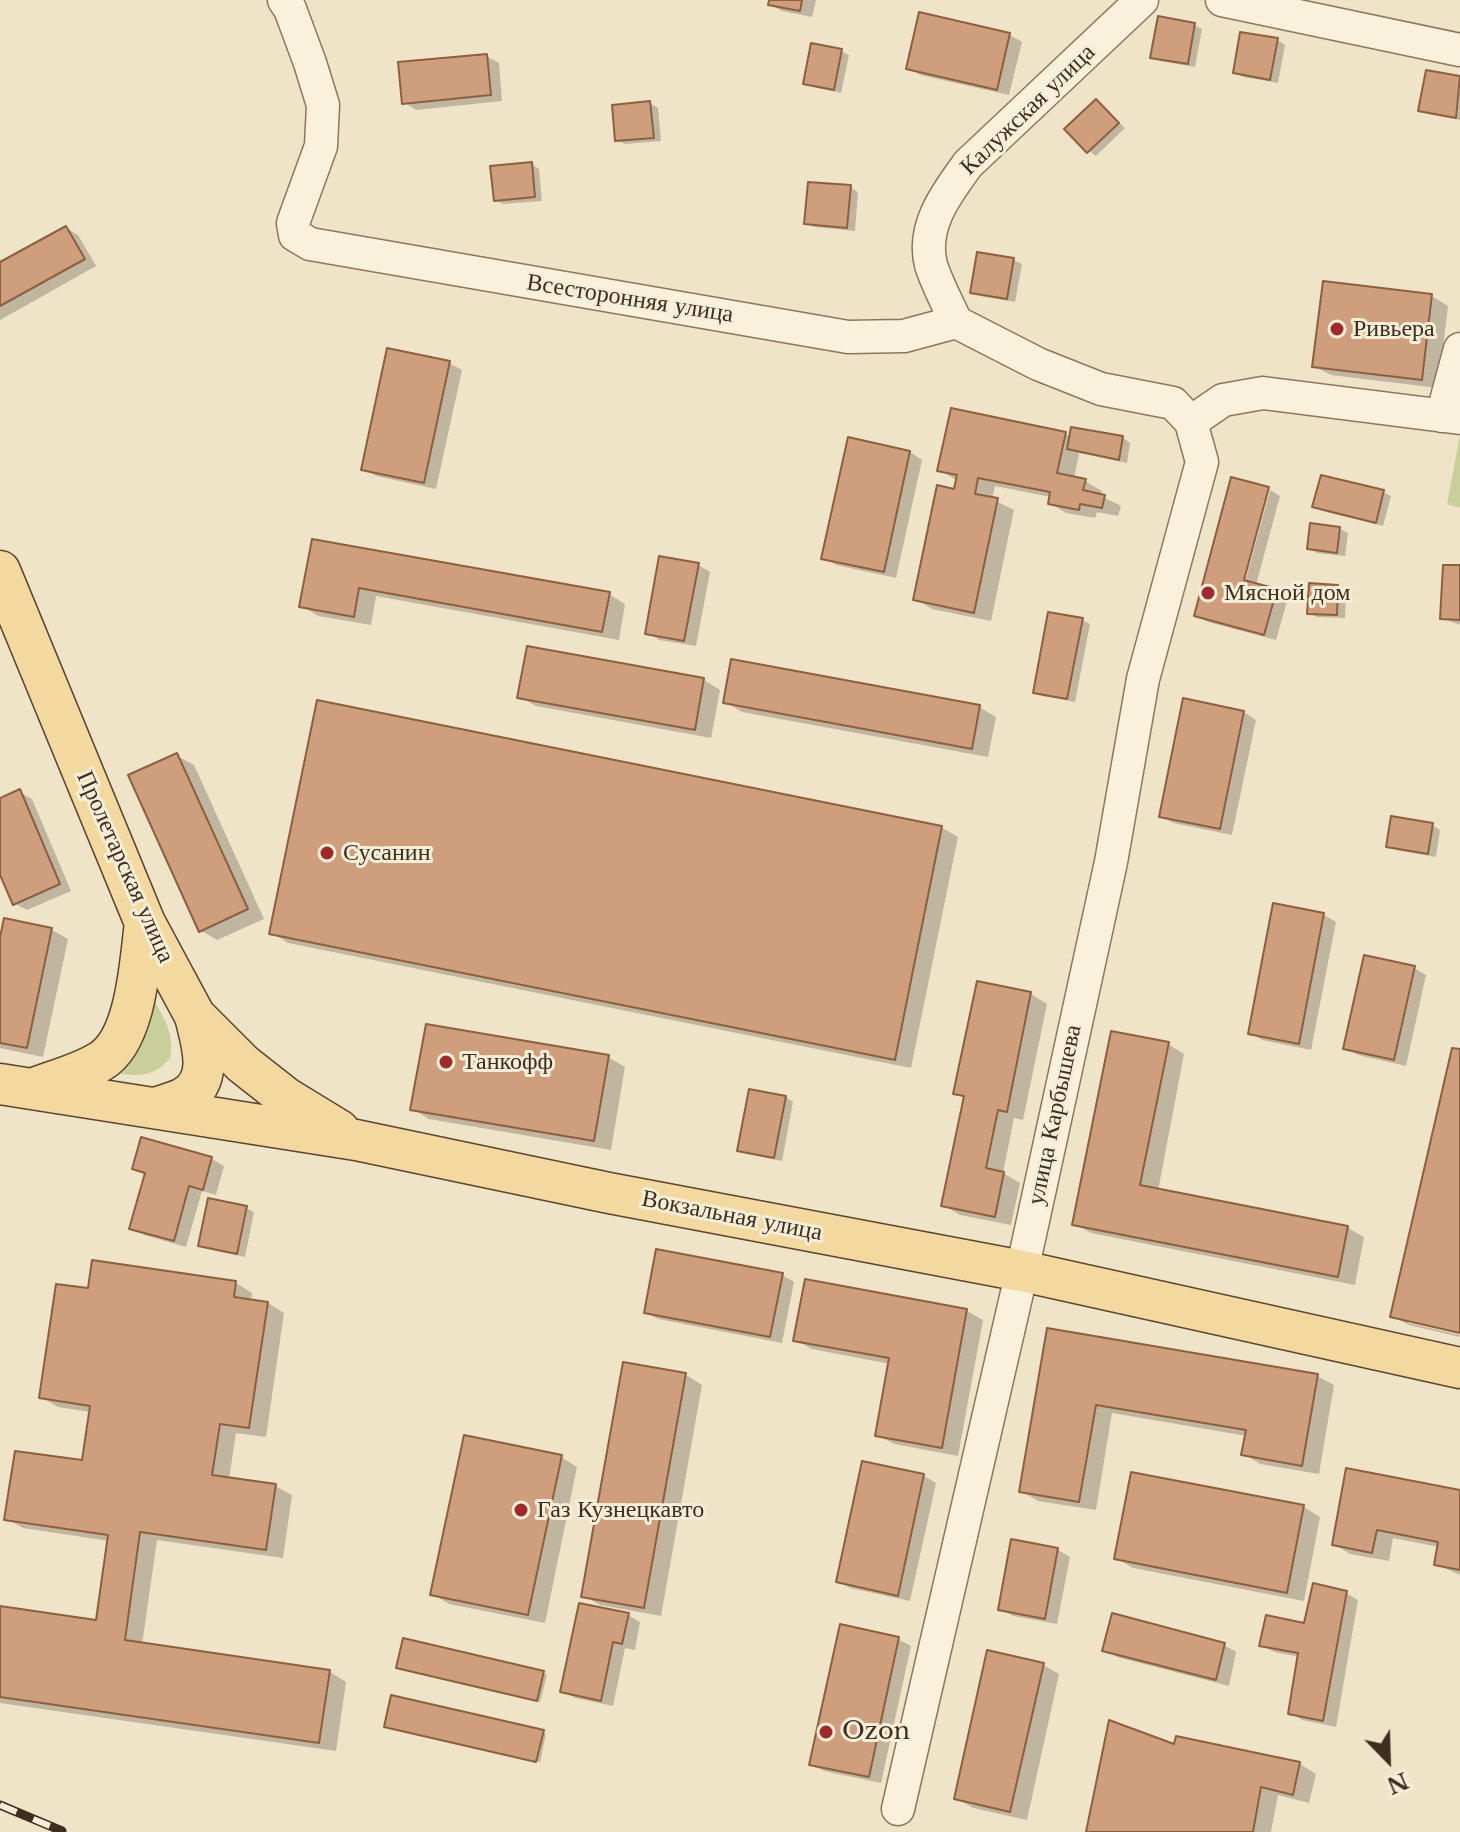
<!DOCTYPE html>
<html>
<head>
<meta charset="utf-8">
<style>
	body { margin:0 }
	#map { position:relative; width:1460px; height:1832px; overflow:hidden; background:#f0e4c8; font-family:"Libre Baskerville",serif }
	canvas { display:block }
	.north { position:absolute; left:1348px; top:1720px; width:80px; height:80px; -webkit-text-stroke:6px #f7eed8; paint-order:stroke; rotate:157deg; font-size:22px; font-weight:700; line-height:32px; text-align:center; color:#3d2e20 }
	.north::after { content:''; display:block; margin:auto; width:28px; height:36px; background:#3d2e20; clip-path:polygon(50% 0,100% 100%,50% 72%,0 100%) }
</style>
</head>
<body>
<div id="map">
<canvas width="1460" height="1832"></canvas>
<div class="north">N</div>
</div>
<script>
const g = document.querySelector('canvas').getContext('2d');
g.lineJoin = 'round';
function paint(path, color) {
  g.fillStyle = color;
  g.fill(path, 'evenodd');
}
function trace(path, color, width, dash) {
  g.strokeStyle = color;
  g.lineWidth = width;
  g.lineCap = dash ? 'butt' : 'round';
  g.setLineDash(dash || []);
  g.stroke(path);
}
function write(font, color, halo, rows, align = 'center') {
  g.font = font + ' "Libre Baskerville",serif';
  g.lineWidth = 6;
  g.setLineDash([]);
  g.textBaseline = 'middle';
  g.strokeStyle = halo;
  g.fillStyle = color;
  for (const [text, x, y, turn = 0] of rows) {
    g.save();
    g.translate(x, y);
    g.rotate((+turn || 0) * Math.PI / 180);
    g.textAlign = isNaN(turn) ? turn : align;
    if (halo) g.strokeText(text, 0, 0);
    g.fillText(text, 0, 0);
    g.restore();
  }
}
paint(new Path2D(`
	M1460,435v73l-13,-4z
	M153,999c12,20 22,36 17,59 -18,22 -36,17 -61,15z`), '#c9cf9b');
paint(new Path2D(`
	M771,0h45l-4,17 -30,-6 -12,-7z
	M1194,25l8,4 -7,38 -35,-6 -7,-4z
	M1010,35l12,7 -13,53 -89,-20 -12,-7z
	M1277,40l8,5 -7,38 -35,-6 -8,-5z
	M841,51l8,4 -8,38 -28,-6 -8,-4z
	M486,56l13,7 3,38 -86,9 -12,-8z
	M1427,72l33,6v42l-32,-6 -7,-4z
	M1096,101l29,27 -29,28 -7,-5z
	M650,103l8,5 3,33 -36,3 -8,-4z
	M531,164l8,5 3,32 -39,3 -8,-4z
	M850,187l8,5 -3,39 -41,-4 -8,-4z
	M66,228l12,7 18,31 -96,54v-55z
	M979,254l35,6 8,4 -7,38 -35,-6 -8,-4z
	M1324,283l108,13 16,10 -10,82 -107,-13 -17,-9z
	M449,363l13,7 -26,119 -60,-13 -12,-7z
	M1073,429l50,9 7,5 -3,20 -48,-10 -5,26 11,2 17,10 -1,5 20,10 -3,10 -21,-4 -2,6 -29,-5 -16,-10 1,-6 -56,-11 -3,13 22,11 -23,111 -59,-12 -16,-10 40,-108v-11l-16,-10 125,-36 6,3z
	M910,452l12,8 -26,118 -60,-13 -12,-7z
	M1270,490l10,6 -24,89 20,6 12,7 -12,42 -68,-18 -12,-7 43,-26 4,1z
	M1383,492l8,4 -8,30 -61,-15 -7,-5z
	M1312,525l28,4 8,4 -3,23 -28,-3 -8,-5z
	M314,541l295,53 16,10 -6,36 -243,-44 -5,29 -53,-9 -16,-10z
	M698,565l12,7 -14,74 -37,-6 -12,-8z
	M1460,567v58l-18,-7z
	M1338,587l8,4 -1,27 -28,-1 -8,-5z
	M1082,620l8,4 -15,78 -32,-6 -8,-4z
	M704,680l16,10 -9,48 -175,-32 -16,-9z
	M725,702l254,5 17,10 -8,40 -246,-45z
	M1244,712l12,8 -24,115 -59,-12 -12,-7z
	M177,756l17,9 70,154 -47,21 -17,-10z
	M19,792l13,7 39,92 -44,19 -13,-7 -14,-33v-70z
	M1432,825l8,5 -4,27 -40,-7 -8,-4z
	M941,827l17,10 -47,231 -623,-125 -16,-10z
	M1324,915l12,7 -25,128 -49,-10 -12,-7z
	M52,930l16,9 -25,118 -43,-9v-101z
	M1414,968l12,7 -20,91 -48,-11 -12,-7z
	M978,983l53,11 16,10 -24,116 -9,-2 -11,55 17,10 -9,42 -51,-10 -17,-10 23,-106 -11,-6z
	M1168,1044l16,10 -26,137 190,37 16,9 -9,48 -264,-52 -16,-9z
	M1460,1052v279l-52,-12v4l52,12v2l-51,-12 -17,-9z
	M608,1057l17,10 -14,83 -182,-31 -16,-10z
	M786,1097l7,5 -11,59 -35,-7 -7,-4z
	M142,1140l70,19 12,7 -8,29 -14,-4 -16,56 -42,-12 -12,-7 15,-53 -13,-7z
	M246,1208l8,4 -9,45 -37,-8 -8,-4z
	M782,1275l12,7 -12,61 -124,-24 -12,-7z
	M806,1282l161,29 16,9 -25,136 -64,-12 -17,-9 13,-71 -78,-15 -17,-9z
	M236,1283l16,10 -1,8 17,2 16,10 -18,124 -30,-4 -7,46 46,7 17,9 -9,63 -126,-18 -15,105 188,27 16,10 -10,69 -336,-48v-95l98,14 11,-81 -86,-13 -16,-9 76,-57 8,-50 -33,-5 -17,-10 49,-106z
	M1049,1330l268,46 17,9 -15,89 -59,-10 -16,-10 3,-18 -135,-23 -16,97 -58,-9 -17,-10z
	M625,1364l61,11 16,10 -41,231 -61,-11 -16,-9z
	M561,1457l16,10 -32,156 -96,-19 -16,-10z
	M863,1463l61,13 12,7 -26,118 -60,-13 -12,-7z
	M1133,1474l171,33 16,10 -16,84 -171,-33 -17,-10z
	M1460,1492v83l-24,-11 3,-17 -46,-9 -4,23 -39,-7 -16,-10z
	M1013,1542l45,8 12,7 -13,67 -44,-8 -13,-7z
	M1346,1593l12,7 -22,127 -34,-7 -12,-7 10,-56 -26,-5 -12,-7 44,-20z
	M628,1615l12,7 -5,28 -10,-2 -12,58 -38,-8 -12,-7z
	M898,1639l13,7 -30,137 -57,-12 -13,-7z
	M405,1641l138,32 4,2 -7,27 -139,-33z
	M1224,1645l12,7 -7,34 -112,-29 -12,-7z
	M1043,1665l16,9 -32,146 -54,-12 -17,-10z
	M389,1727l154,5 3,2 -6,28z
	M1177,1738l123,26 16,10 -7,29 -31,-8 -7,37h-183l87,-85z`), '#0003');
const building = new Path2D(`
	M769,0h33l-2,11 -32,-6z
	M919,12l91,21 -13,57 -91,-21z
	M1158,16l37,7 -7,41 -38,-6z
	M1240,32l38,6 -8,42 -37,-7z
	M811,43l31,6 -8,41 -31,-6z
	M487,54l4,41 -89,9 -4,-42z
	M1426,70l34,6 -4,42 -38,-7z
	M1096,99l23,24 -32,30 -23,-24z
	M650,101l4,37 -39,3 -3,-36z
	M532,162l3,35 -41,4 -4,-35z
	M808,182l43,3 -4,43 -43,-4z
	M66,226l19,33 -85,47v-44z
	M977,252l37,6 -7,41 -37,-6z
	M1323,281l109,13 -10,86 -110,-13z
	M387,348l63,13 -26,122 -63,-13z
	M951,408l115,24 -9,41 29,6 -3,11 22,5 -3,13 -22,-4 -1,6 -31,-6 2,-12 -72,-14 -3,16 23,4 -24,115 -61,-13 24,-115 17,4 3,-14 -20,-4z
	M1071,427l52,9 -4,24 -52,-11z
	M848,437l62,14 -26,121 -63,-13z
	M1321,475l63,15 -8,33 -64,-16z
	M1231,477l38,10 -25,93 33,9 -13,46 -70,-19z
	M1310,523l30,4 -3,26 -30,-4z
	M312,539l298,53 -8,40 -243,-44 -5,29 -55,-10z
	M659,556l40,7 -15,78 -39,-7z
	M1443,565h17v55l-20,-1z
	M1309,583l29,2 -1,30 -30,-1z
	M1048,612l35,6 -16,81 -34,-6z
	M527,646l177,32 -9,52 -178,-32z
	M731,659l249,46 -8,44 -249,-46z
	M1183,698l61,13 -24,118 -61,-12z
	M317,700l625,126 -47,234 -626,-126z
	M177,753l71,156 -49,23 -71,-157z
	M20,789l40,95 -47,21 -13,-30v-77z
	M1391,816l42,7 -5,31 -42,-7z
	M1273,903l51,10 -25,131 -51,-10z
	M4,918l48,10 -25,120 -27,-5v-106z
	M1364,955l51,11 -21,94 -51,-11z
	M977,981l54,11 -24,120 -9,-2 -12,58 18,4 -9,45 -54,-11 23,-110 -11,-2z
	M426,1024l183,31 -15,86 -184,-31z
	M1111,1031l58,11 -29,143 208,41 -10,51 -266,-52z
	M1452,1048l8,1v284l-70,-16z
	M749,1089l37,7 -12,62 -37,-7z
	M141,1137l71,20 -9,33 -14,-4 -15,55 -45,-12 16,-56 -13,-4z
	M208,1198l39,8 -10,48 -39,-8z
	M656,1249l127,24 -13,64 -126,-24z
	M92,1260l144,21 -2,16 34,5 -19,126 -29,-4 -8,51 64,9 -10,66 -126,-18 -15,108 205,30 -11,73 -319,-46v-91l96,14 12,-85 -104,-15 11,-69 67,9 8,-54 -51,-8 17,-114 32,4z
	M805,1279l162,30 -25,139 -67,-12 14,-78 -96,-17z
	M1047,1328l271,46 -16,92 -61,-11 5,-25 -150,-25 -17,97 -60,-10z
	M623,1362l63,11 -42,235 -63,-11z
	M464,1435l98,20 -34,160 -98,-20z
	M862,1461l62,13 -26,122 -62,-14z
	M1346,1468l114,22v80l-26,-5 4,-23 -61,-12 -5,23 -40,-8z
	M1131,1472l173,33 -17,88 -173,-34z
	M1011,1539l47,9 -13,71 -47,-9z
	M1313,1583l34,8 -24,130 -35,-7 10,-61 -39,-7 7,-31 38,8z
	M579,1603l50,10 -7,31 -9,-2 -12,59 -41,-9z
	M1112,1613l113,30 -9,37 -114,-29z
	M840,1624l59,13 -30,140 -60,-12z
	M403,1638l141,33 -7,30 -141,-33z
	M987,1650l57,13 -34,149 -56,-13z
	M391,1695l153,35 -8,32 -152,-35z
	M1109,1720l65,24 2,-8 124,26 -7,33 -32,-8 -8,45h-167z`);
paint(building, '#cf9f7d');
trace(building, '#8d5f41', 2);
const minor = new Path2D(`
	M284,0l6,9 20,54 13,42 -2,41 -28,77 2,12 15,9 538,93 56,-1 52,-14 82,42 63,25 72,14 18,19 11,40 -59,217 -32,183 -89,409 -124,538
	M1222,0l238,50
	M956,322c-8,-18 -19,-38 -25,-57 -10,-39 16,-72 37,-101l174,-164
	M1442,416l18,-67
	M1191,422l32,-22 40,-7 197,25`);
const major = new Path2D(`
	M0,571l145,352 50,93 48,48 42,33 54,33
	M0,1084l356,56 253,53 413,78 438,97
	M32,1089c22,-9 49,-15 69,-28 36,-22 39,-101 44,-138
	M156,1108c9,-4 21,-6 29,-11 30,-17 16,-55 10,-81`);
trace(minor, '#8d765c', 35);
trace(major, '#5b4430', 43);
trace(minor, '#faf1dc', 32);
trace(major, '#f3d9a0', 40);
const rail = new Path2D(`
	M0,1805l62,26`);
trace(rail, '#3d2e20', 9);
trace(rail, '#f7eed8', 6, [18]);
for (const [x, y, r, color] of [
	[1337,329,8,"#9e2a2b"],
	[1208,593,8,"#9e2a2b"],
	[327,853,8,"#9e2a2b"],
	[446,1062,8,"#9e2a2b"],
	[521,1510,8,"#9e2a2b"],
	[826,1732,8,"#9e2a2b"]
]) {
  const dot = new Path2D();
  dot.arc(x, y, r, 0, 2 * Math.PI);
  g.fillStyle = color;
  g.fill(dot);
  trace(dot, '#f7eed8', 3);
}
write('24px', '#3d2e20', '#f7eed8', [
	["Калужская улица",1028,110,-44],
	["Всесторонняя улица",630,299,9],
	["Пролетарская улица",125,867,66],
	["улица Карбышева",1055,1115,-78],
	["Вокзальная улица",732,1216,11]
]);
write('24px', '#3d2e20', '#f7eed8', [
	["Ривьера",1353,329],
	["Мясной дом",1224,593],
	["Сусанин",343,853],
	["Танкофф",462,1062],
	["Газ Кузнецкавто",537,1510],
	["Ozon",842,1732]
], 'left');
</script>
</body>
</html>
